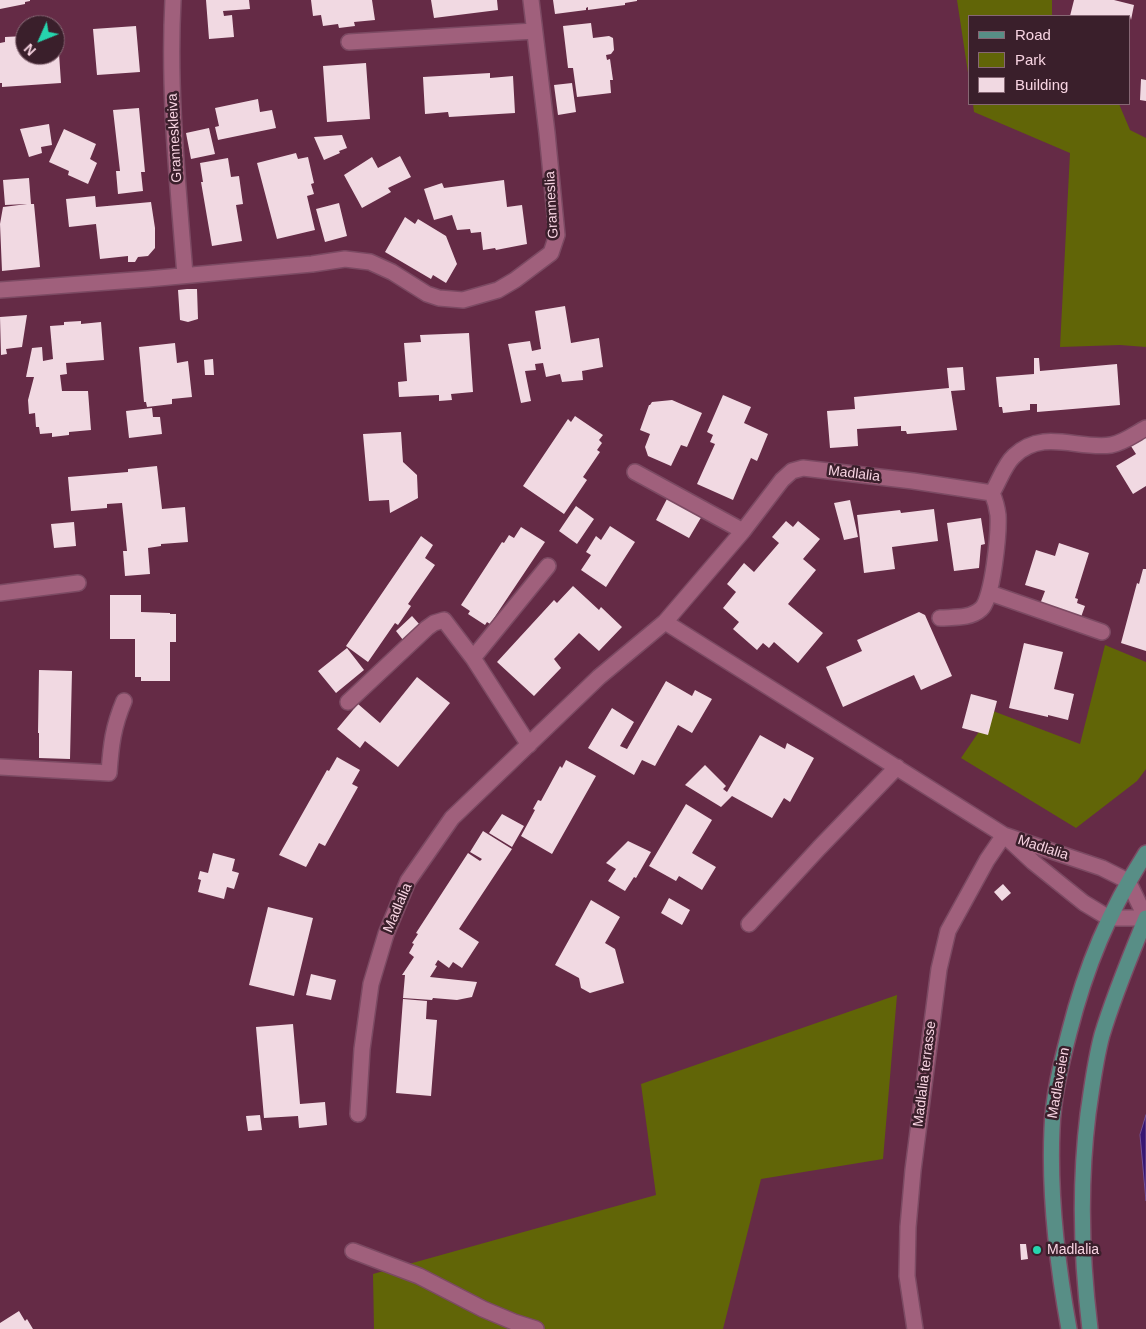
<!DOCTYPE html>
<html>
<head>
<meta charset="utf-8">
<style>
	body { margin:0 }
	#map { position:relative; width:1146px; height:1329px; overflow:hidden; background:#652b46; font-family:Helvetica,sans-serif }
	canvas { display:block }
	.legend { position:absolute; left:968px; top:15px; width:162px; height:90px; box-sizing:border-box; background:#3a1f2b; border:1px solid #866774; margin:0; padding:6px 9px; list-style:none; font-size:15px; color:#f8d4e2 }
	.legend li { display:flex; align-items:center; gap:10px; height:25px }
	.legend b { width:25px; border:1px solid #866774 }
	.north { position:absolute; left:15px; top:15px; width:50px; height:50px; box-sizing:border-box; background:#3a1f2b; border:1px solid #866774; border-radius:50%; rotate:226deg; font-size:14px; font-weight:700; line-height:20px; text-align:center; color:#f8d4e2 }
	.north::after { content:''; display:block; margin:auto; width:18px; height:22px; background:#26d5ae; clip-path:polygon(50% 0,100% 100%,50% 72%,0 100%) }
</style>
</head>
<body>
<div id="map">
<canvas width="1146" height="1329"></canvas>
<ul class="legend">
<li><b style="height:6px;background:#588e86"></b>Road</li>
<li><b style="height:14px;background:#616507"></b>Park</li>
<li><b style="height:14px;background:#f1d9e2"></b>Building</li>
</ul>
<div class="north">N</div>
</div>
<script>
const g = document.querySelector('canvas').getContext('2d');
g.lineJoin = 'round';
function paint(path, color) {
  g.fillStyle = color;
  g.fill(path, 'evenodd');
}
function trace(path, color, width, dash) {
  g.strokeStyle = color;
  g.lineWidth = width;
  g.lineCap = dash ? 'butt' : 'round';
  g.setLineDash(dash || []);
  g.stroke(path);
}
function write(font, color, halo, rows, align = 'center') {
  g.font = font + ' Helvetica,sans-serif';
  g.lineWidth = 5;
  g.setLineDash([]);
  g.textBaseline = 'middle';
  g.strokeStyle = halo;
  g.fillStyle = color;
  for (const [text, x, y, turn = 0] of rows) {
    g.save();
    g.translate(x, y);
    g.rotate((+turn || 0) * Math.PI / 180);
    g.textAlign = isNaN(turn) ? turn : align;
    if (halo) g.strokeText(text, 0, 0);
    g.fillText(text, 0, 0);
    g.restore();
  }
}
paint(new Path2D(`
	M957,0h95v16h-82v70z
	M973,104h146l11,26 16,8v209l-26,-2 -60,2 10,-194 -96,-41z
	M1105,645l41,17v107l-9,12 -61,47 -115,-70 32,-47 87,33z
	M897,995l-14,164 -122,20 -38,150h-349l-1,-55 283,-79 -15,-111z`), '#616507');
const water = new Path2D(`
	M1146,1115v86l-6,-66z`);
paint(water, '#381773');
trace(water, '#725094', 1);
paint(new Path2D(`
	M0,0h30v1l-5,1v2l-25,5z
	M206,0h43l1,9 -27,2 1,5 8,-1 2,22 -25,2z
	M311,0h61l3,20 -21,2 1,4 -16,2 -1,-4 -15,2 -2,-11 -8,1z
	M431,0h66l1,10 -64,8z
	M553,0h84v1l-12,2v2l-37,5v-3l-2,1v2l-31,4z
	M1074,0h40l20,5 -3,15 -1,-4h-60z
	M591,23l2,15 16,-2 4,2 1,12 -3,4 -5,1 1,5 3,-1 3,21h-3l1,13 -34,4 -4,-29h-5l-5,-42z
	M136,26l4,46 -43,3 -4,-46z
	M25,36v19h30v-16l3,-1 3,45 -59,4v-4h-2v-40l5,-1v-5z
	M366,63l4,56 -43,3 -4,-56z
	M490,73v5l23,-2 2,37 -66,4 -1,-5 -23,2 -2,-37z
	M1141,79l5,1v21l-6,-1z
	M572,83l4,29 -18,3 -4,-30z
	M258,99l2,13 12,-2 4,18 -58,12 -3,-13 4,-1 -4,-18z
	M139,108l6,64h-4l2,19 -25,3 -2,-23h4l-7,-61z
	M49,124l3,21 -11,2 1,6 -13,4 -9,-28z
	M209,128l6,26 -24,5 -5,-26z
	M64,129l32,15 -6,15 7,4 -9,21 -20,-9 1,-4 -20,-9z
	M342,135l5,13 -8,3 1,2 -16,7 -10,-23z
	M296,153l2,6 10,-2 6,26 -3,1 3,10 -7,2 8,34 -38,9 -20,-76z
	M400,156l11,21 -23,11 3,4 -29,16 -18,-33 28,-18 6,11z
	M228,158l3,19 8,-1 4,28 -7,1 6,36 -30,5 -11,-64h2l-3,-19z
	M29,178l2,26h3l6,63 -38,4 -2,-47 3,-17 24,-3 -22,1 -2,-25z
	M504,180l3,27 15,-2 5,39 -31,6 -1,-2 -12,2 -2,-18 -10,1 -1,-4 -13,1 -5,-15 -18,5 -10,-31 18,-6 2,5z
	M95,196l1,11 55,-5 4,26v20l-7,8 -10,1 -3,5h-7v-6l-28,3 -4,-35 -27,3 -3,-28z
	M339,203l8,33 -22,6 -9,-33z
	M405,217l10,7 3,-5 28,17 11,28 -11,19 -13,-8 -2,4 -46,-27z
	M187,289h10l1,30 -10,3 -8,-2 -2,-30z
	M565,306l6,37 28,-5 4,29 -21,4 1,9 -21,2 -2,-8 -14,3 -3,-14 -8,1 1,6 -11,1 6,30 -10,2 -13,-59 22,-3 2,10 9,-2 -6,-38z
	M27,315l-5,32 -16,2 1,5 -6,1 -1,-38z
	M81,321v3l20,-2 3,38 -38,3 1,11 -7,1 2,16h26l3,39 -22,2v3l-17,2v-4l-12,1 -1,-7h-3l-1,-14 -6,1 -1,-14 6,-23h-8l6,-29 10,-1 1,14 10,-2 -3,-33 14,-1v-3z
	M469,333l4,59 -22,2 1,6 -13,1v-6l-40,2 -1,-15 9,-1 -3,-38 17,-1 -1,-7z
	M175,343l2,20 11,-2 4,36 -20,2v5l-25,3 -1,-5h-2l-5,-55z
	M1034,358h5l1,13 77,-7 3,41 -83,7v-8h-7v6l-27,3 -1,-6h-3l-3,-30 38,-3z
	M213,359l1,16h-9l-1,-15z
	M963,367l2,23 -14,1 6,39 -50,4 -1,-3h-5v-5l-44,3 1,17 -28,2 -3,-37 28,-2 -1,-12 95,-9 -2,-20z
	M723,395l28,12 -7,16 24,11 -11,27 -6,-3 -18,42 -36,-16 18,-40 -5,-2 3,-7 -6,-3z
	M672,400l30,13 -15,34 -6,-2 -10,21 -23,-10 -3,-9 5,-13 -10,-4 9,-25h1l2,-3z
	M152,408l1,9h7l2,17 -33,4 -3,-27z
	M575,416l28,19 -4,5 3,3 -5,7 3,2 -17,25 4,3 -23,34 -41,-28 45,-67 3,3z
	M401,432l2,30 14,13 1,23 -28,15 -1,-13 -20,1 -6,-67z
	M1146,433v53l-13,8 -17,-28 20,-12 -7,-11z
	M157,466l5,43 23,-2 3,35 -27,2v2l-13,2 2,26 -25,2 -2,-25h4l-5,-48 -15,1v4l-36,3 -3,-34 60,-5v-3z
	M668,497l34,19 -13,22 -33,-18z
	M850,500l8,37 -14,3 -10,-37z
	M576,506l18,13 -17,25 -18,-13z
	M934,509l4,32 -46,6 3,22 -31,4 -7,-58 43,-5 1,3z
	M981,518l4,26 -4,1 -2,23 -25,3 -7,-48z
	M786,521l7,6 5,-6 22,18 -17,20 13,11 -28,34 35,29 -25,30 -24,-21 -5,6 -6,-5 -6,7 -24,-21 6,-7 -16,-14 13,-16 -9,-8 17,-21 10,9 25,-29 -7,-6z
	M74,522l2,24 -22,2 -3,-24z
	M610,526l25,16 -29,45 -25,-17 10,-15 -5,-3 10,-16 5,4z
	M521,527l24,15 -55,82 -3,-2 -2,3 -17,-11 2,-3 -9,-6 41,-63 2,1 5,-8 5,3z
	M421,536l12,9 -8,13 10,7 -27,39 3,2 -13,19 -3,-2 -27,39 -22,-16z
	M1059,543l30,10 -14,45 3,1 -1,4 8,3 -4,11 -41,-13 5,-13 -20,-6 11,-35 19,6z
	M1143,569h3v82l-25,-8 16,-60 2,1z
	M573,586l26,24 2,-3 21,20 -23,24 -20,-18 -25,26 7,9 -27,28 -37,-34 57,-62 3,3z
	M110,595h31v17l29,1v1h6v28h-6v39h-29v-4h-6v-38h-25z
	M919,612l6,3 27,61 -31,14 -7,-15 -71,32 -17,-40 36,-16 -5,-11z
	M412,616l8,9 -17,15 -7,-9z
	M1024,643l39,9 -9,37 20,5 -6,26 -20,-5v2l-39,-9z
	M347,648l17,22 -28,23 -18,-22z
	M39,670l33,1 -2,88 -31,-1v-25h-1z
	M417,677l33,26 -52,64 -33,-26 -5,7 -23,-19 21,-25 22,19z
	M666,681l26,15 3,-6 17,9 -20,34 -14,-8 -23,41 -13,-6 -8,15 -46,-27 24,-40 22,14 -14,24 7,3z
	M971,694l26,7 -9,34 -26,-7z
	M760,735l25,14 2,-6 27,15 -24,44 -6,-4 -12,20 -40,-22 -11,11 -36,-22 20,-20 21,21 -3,3 4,3z
	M337,757l23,13 -8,14 6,3 -33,59 -6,-3 -13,24 -27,-12 48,-85 2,1z
	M566,760l30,16 -44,78 -31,-18 14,-26 -2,-1 5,-9 3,1 19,-35 2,2z
	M686,804l26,16 -20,33 24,14 -14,23 -23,-14 -3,5 -27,-15z
	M502,814l22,12 -12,21 -23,-14z
	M483,831l29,18 -53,80 20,13 -17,26 -9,-6 -4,6 -11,-8 -3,5 2,1 -7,11 47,5 -5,15 -15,3 -24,-2 -1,2 -29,-2 2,-23h-3l12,-18 -5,-4 5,-9 -2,-1 6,-9 -2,-1 52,-80 12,8 2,-2 -12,-7z
	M628,841l23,11 -15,26 -2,-1 -9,14 -17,-10 8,-12 -10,-6z
	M213,853l22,6 -3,12 7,2 -5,16 -7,-2 -3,12 -26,-7 3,-12 -3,-1 2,-8 8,2z
	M1003,884l8,9 -9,8 -8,-9z
	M669,898l21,12 -8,15 -21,-12z
	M591,900l29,17 -15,26 10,6 9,34 -34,10 -9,-5 -2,-10 -24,-13z
	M268,907l45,11 -19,78 -45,-11z
	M311,974l25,6 -5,20 -25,-5z
	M403,999l24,2 -1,18 11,1 -6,76 -35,-3z
	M293,1024l7,80 25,-2 2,23 -28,3 -1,-12 -34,2 -8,-91z
	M260,1115l2,15 -14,1 -2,-15z
	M1020,1244h6l2,15 -7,1z
	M19,1311l6,10 2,-2 6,10h-33v-6z`), '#f1d9e2');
const minor = new Path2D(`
	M173,0c-5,92 5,184 12,275
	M349,42l185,-11
	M0,290l148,-11 164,-15 33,-5 25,3 22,10 35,22 12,4 24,2 35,-10 17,-10 36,-27 6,-18 -10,-102 -16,-133
	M635,472l108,59
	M0,593l78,-10
	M990,593l112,39
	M940,618c14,-1 30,1 41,-9 12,-10 18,-77 17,-94 -1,-8 -3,-15 -6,-22 7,-11 12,-28 22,-37 29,-28 64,-6 97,-11 12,-2 24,-11 35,-17
	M665,622l78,-91 39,-51 10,-9 11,-3 110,13 79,12
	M473,658l75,-92
	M348,702l79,-74 7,-5 10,-3 29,38 56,87
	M0,767l109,6c2,-28 4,-46 15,-72
	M749,924l70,-76 78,-81
	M358,1114l4,-65 9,-65 15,-50 22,-53 44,-63 147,-141 66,-55 339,213 29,27 51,41 25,15h37l-18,-37 -26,-13 -98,-33
	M353,1251l66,25 64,33 31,13 22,7
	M915,1329l-8,-53 1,-49 5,-57 26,-201 9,-38 39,-71 17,-25`);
const major = new Path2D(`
	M1069,1329c-12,-66 -20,-133 -17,-200 1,-32 9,-65 17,-96 17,-67 40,-122 77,-180
	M1090,1329c-9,-73 -11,-142 -2,-215 4,-27 7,-53 14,-79 12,-40 28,-78 44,-117`);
trace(minor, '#7c4a63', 18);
trace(major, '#7c4a63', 18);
trace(minor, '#a0607c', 15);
trace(major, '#588e86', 15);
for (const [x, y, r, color] of [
	[1037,1250,5,"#26d5ae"]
]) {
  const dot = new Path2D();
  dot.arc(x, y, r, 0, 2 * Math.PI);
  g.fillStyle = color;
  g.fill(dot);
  trace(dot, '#3a1f2b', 2);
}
write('14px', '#f8d4e2', '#3a1f2b', [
	["Granneskleiva",175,138,-93],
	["Granneslia",552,205,-93],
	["Madlalia",854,474,7],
	["Madlalia",1043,848,18],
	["Madlalia",398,908,-67],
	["Madlalia terrasse",925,1074,-83],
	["Madlaveien",1059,1083,-80]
]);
write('14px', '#f8d4e2', '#3a1f2b', [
	["Madlalia",1047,1250]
], 'left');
</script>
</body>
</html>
